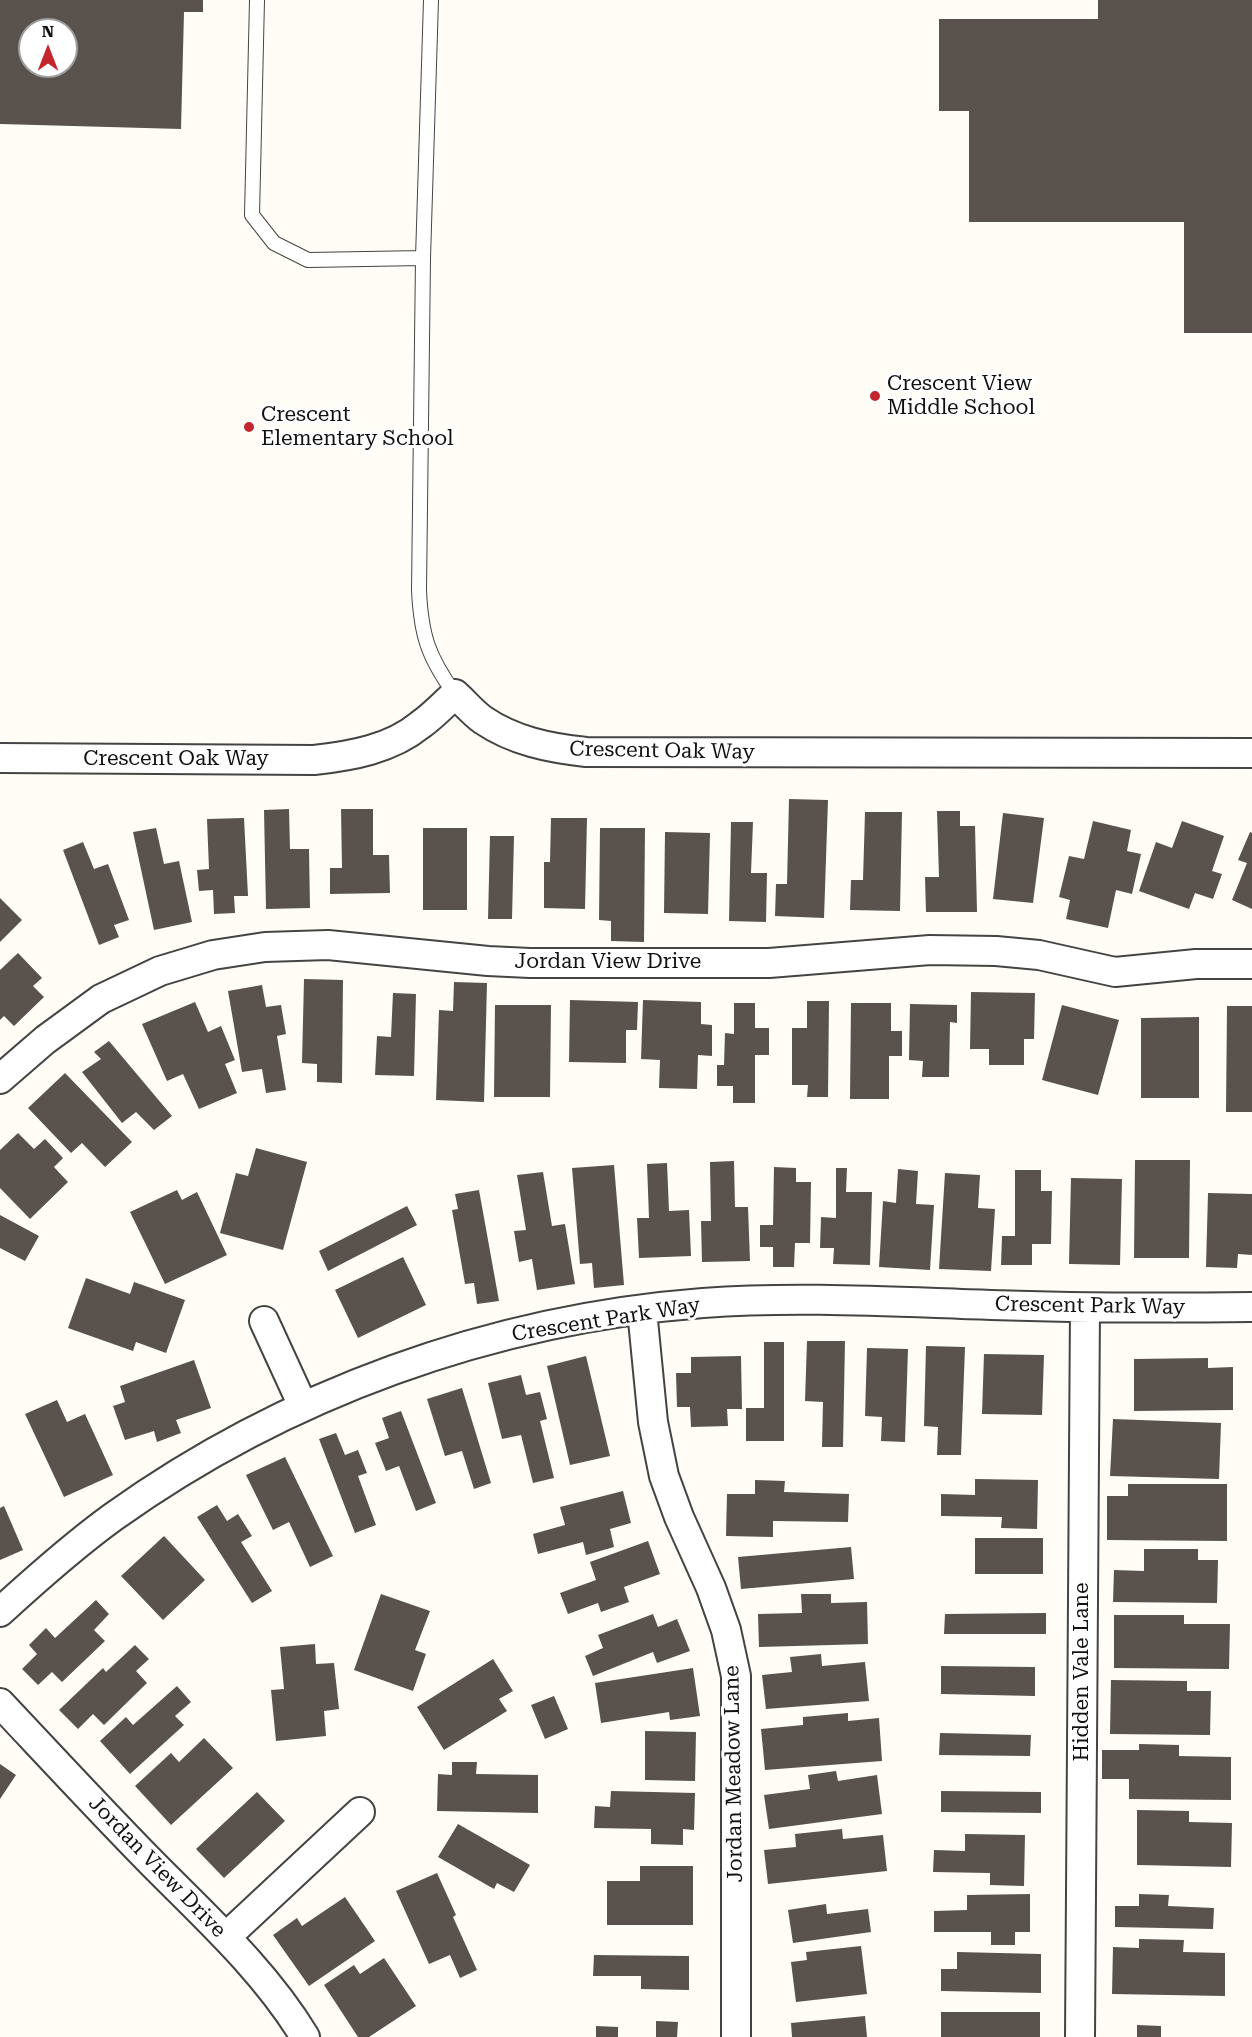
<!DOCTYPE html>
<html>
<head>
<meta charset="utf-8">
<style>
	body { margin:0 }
	#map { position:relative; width:1252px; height:2037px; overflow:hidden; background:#fffdf5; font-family:"Roboto Serif",serif }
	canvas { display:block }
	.north { position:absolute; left:18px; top:18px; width:60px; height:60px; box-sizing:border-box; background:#fff; border:2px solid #a0a0a0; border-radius:50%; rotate:0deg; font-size:16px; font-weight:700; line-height:24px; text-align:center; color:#111 }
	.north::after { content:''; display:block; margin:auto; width:21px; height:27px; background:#c4262e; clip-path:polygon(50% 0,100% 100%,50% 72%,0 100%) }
</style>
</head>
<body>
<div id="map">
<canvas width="1252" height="2037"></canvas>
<div class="north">N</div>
</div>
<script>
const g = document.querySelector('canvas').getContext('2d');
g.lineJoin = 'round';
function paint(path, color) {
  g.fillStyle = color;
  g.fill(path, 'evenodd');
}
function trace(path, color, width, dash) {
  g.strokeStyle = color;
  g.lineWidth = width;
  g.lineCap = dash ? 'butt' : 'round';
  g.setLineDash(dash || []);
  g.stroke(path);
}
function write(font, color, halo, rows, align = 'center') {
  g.font = font + ' "Roboto Serif",serif';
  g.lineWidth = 6;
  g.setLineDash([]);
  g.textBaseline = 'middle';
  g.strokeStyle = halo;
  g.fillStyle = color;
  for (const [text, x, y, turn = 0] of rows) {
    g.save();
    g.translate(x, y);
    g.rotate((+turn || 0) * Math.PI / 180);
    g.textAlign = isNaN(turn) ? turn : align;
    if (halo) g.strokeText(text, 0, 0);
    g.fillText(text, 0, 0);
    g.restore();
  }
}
paint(new Path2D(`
	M0,0h203v12h-19l-3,117 -181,-5zM30,30h36v36h-36z
	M1098,0h154v333h-68v-111h-215v-111h-30v-92h159z
	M789,799l39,1 -4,118 -49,-2 1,-32h11z
	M289,809l1,40h19l1,59 -44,1 -2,-99z
	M341,809h32v46h16l1,38 -60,1v-26h12z
	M937,811h23v15h15l2,86h-51l-1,-35h14z
	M865,812h37l-2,99 -50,-1 1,-30h12z
	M1003,813l41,5 -11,85 -40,-4z
	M244,818l4,78h-14l1,17 -21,1 -1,-24 -14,1 -2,-21 12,-1 -2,-50z
	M551,818h36l-2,91 -41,-1v-46h6z
	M1093,821l38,9 -4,21 14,3 -9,40 -16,-4 -8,38 -42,-9 4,-19 -11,-3 10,-41 15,3z
	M1182,821l42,15 -12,35 10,3 -9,25 -18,-6 -6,16 -50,-18 17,-49 16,6z
	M731,822h22l-2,51h16l-1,49 -37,-1z
	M156,828l8,36 15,-3 13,61 -38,8 -21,-98z
	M423,828h44v82h-44z
	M600,828h45l-1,114 -33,-1v-20l-12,-1z
	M665,832l45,1 -2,81 -44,-1z
	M1250,832l2,1v76l-20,-9 15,-37 -9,-3z
	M490,836h24l-2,83h-24z
	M83,842l11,27 14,-5 21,56 -15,5 5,12 -20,8 -36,-95z
	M0,898l22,22 -22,22z
	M18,953l24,25 -9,8 11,11 -30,29 -10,-10 -4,4v-50z
	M304,979l39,1 -1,103 -25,-1v-18l-15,-1z
	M454,982l33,1 -3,119 -48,-2 3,-90 14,1z
	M262,985l4,22 15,-2 5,29 -9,2 9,54 -20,3 -4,-24 -20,3 -14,-81z
	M971,992l64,1 -1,46h-10v26h-35v-16h-19z
	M393,993l23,1 -2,82 -39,-1 2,-39 14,1z
	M570,1000l68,2 -1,28h-11v33l-57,-1z
	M643,1000l58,2v22l11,1v31l-14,-1 -1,34 -38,-1 1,-28 -19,-1z
	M807,1001h22l-1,96h-21l1,-12h-16v-57h15z
	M195,1002l13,30 13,-6 14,34 -10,4 12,29 -38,16 -16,-35 -16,7 -25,-57z
	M734,1003h21v25h14v27h-14v48h-22v-17h-16v-21h7l1,-32 9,1z
	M851,1003h40v28h11v25h-13v43h-39z
	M910,1004l47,1v18l-7,-1 -1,55h-27l1,-16 -14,-1z
	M495,1005h56l-1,92h-56z
	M1062,1005l57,15 -21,75 -56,-15z
	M1227,1006h25v106h-26z
	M1199,1017v81h-58v-80z
	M109,1041l63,75 -18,14 -18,-18 -14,11 -40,-51 19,-13 -7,-7z
	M65,1073l67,69 -27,25 -23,-24 -11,10 -43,-45z
	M18,1133l16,16 11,-10 18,19 -9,9 14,15 -38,37 -30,-31v-38z
	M256,1148l51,14 -24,88 -63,-17 16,-60 12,3z
	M1135,1160h55l-1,98h-55z
	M734,1161l1,46h13l2,54 -48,1 -1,-41h10l-1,-59z
	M667,1163l2,48 20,-1 2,46 -52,2 -2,-40h12l-2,-54z
	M614,1165l10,120 -30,3 -2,-25 -12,1 -8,-96z
	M774,1167l22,1v14h15l-1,61h-15l-1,24h-21v-20h-13v-22h13z
	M836,1168h11l-1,24h26l-2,73 -37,-1 1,-16h-14l1,-31 15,1z
	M898,1169l20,2 -2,33 18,1 -4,65 -51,-3 4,-66 13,2z
	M1015,1170h26v21h11l-1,53h-19v21h-31l1,-29h13z
	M543,1172l9,54 13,-2 10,60 -38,6 -5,-31 -13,3 -5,-31 12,-1 -9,-55z
	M945,1173l35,2 -2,33 17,1 -4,62 -52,-2z
	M1071,1178l51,1 -2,86 -51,-1z
	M177,1190l5,10 15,-8 30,63 -62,29 -35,-72z
	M479,1190l20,111 -22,3 -3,-21 -9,1 -13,-74 6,-1 -3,-15z
	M1208,1193l44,1v61l-14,-1 -1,14 -31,-1z
	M407,1206l10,19 -89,46 -9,-20z
	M0,1215l39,21 -14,25 -25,-13z
	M403,1257l23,48 -68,33 -23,-48z
	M86,1278l44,16 4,-12 51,18 -19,53 -30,-11 -3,9 -65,-23z
	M807,1341h38l-2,106h-21l1,-45 -18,-1z
	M764,1342h20v99h-38v-33h18z
	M926,1346l39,1 -4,108h-24l1,-28 -14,-1z
	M867,1348l41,1 -3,93 -24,-1 1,-24 -17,-1z
	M984,1354l60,1 -2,60 -60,-1z
	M586,1356l24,100 -40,9 -23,-99z
	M741,1356l1,53h-15l1,17 -37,1 -1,-20h-13l-1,-34h15v-16z
	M1208,1358v10l25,-1v43l-99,1v-52z
	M194,1360l17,48 -35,12 5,13 -24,9 -3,-11 -29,9 -12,-34 12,-4 -5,-16z
	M521,1375l5,20 14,-3 7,27 -7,2 14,57 -21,5 -12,-48 -19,4 -14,-56z
	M462,1388l29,95 -17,6 -12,-38 -17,5 -18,-57z
	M57,1400l10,22 18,-8 28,61 -49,22 -39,-83z
	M401,1411l35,92 -20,8 -17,-45 -13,5 -11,-28 14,-5 -7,-20z
	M1113,1419l108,4 -2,56 -109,-3z
	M336,1433l9,22 13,-5 9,23 -9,3 18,49 -21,8 -36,-94z
	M285,1457l48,99 -23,11 -21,-45 -16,8 -27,-55z
	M975,1479l63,1 -1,49 -36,-1 1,-11 -61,-1v-22l34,1z
	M755,1480l30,1 -1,11 65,2 -1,28 -75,-1v16l-47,-1 1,-42h28z
	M1128,1484h99v57l-120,-1v-44h21z
	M623,1491l8,32 -21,6 4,18 -28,8 -3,-13 -45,12 -5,-20 32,-9 -5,-18z
	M217,1505l10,16 11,-7 14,22 -11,6 31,49 -20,12 -55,-86z
	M4,1506l19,44 -23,10v-52z
	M164,1536l41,44 -42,40 -42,-44z
	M975,1538h68v36h-68z
	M648,1541l12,33 -36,13 5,15 -28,10 -3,-9 -30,11 -8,-21 36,-13 -6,-18z
	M851,1547l3,32 -113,10 -3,-32z
	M1144,1549h54v11h20l-1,43 -104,-1 1,-32 30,1z
	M381,1594l49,17 -15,39 11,4 -13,37 -59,-21z
	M801,1594h30v9l36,-1 1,42 -109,3 -1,-33 44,-1z
	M96,1600l13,14 -15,16 11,11 -43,41 -10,-10 -14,13 -16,-16 15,-15 -8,-9 17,-17 9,10z
	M1046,1613v21h-102l1,-20z
	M653,1614l5,13 19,-8 13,32 -33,12 -4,-11 -60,24 -8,-20 18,-8 -5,-13z
	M1114,1615h70v9h46l-1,45 -115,-1z
	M315,1644l1,20 18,-1 5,46 -15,2 2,25 -50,5 -5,-51 13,-1 -4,-42z
	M135,1645l14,14 -13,12 11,12 -43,42 -11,-11 -15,15 -19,-19 44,-42 3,4z
	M821,1654l1,12 43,-4 4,39 -103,8 -4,-34 30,-3 -2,-15z
	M493,1659l20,32 -14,8 8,12 -63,39 -27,-43z
	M941,1666l94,1v29l-94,-2z
	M693,1668l7,48 -30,4 -1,-8 -68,11 -6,-40z
	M1111,1680l76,1v10h24l-1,44 -100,-1z
	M177,1686l14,16 -16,14 9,9 -54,49 -30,-33 26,-24 7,8z
	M554,1696l14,33 -23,10 -14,-34z
	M848,1713v8l31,-3 3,43 -117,9 -4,-41 42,-4v-8z
	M645,1731l51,1 -1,49 -50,-1z
	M940,1733l91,2 -1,21 -91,-1z
	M204,1738l29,30 -62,57 -36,-39 36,-33 8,9z
	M1139,1744l40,1v11l52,1v43l-102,-1v-20h-27v-29h37z
	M452,1762h25l-1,12 62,1v38l-101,-2 1,-37 14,1z
	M0,1764l16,11 -16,24z
	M836,1771l2,10 39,-6 5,39 -113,15 -5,-34 46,-6 -2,-14z
	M611,1791l84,2 -1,37 -11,-1v16l-32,-1v-15l-57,-1 1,-22 15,1z
	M941,1791l100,1v21l-100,-1z
	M257,1792l28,29 -61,57 -28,-29z
	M1137,1810l52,1v11l43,1 -1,44 -94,-2z
	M458,1824l72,41 -16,27 -17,-9 -3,6 -56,-32z
	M842,1829l1,10 40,-4 4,36 -119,13 -4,-34 32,-3 -1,-13z
	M965,1834l60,1 -1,51 -34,-1v-12l-57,-1 1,-22 31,1z
	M640,1866h53v59h-86v-44h33z
	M437,1873l19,42 -3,2 24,53 -17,8 -10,-23 -21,9 -33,-73z
	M1030,1894v38h-15v13h-24v-13h-57v-21l33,-1v-15z
	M1139,1894l30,1 -1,11 46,2 -1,21 -98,-2v-21h24z
	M345,1897l30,44 -66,45 -36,-51 24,-17 5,8z
	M826,1904l1,10 41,-5 3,23 -78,11 -5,-33z
	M1139,1939l45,1 -1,12 42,1v43l-113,-2 1,-47 26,1z
	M861,1946l6,48 -71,8 -5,-40 16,-2 -1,-8z
	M957,1952l84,2v39l-100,-2v-22h16z
	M594,1955l95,1v34l-48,-1v-13h-48z
	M384,1958l32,48 -47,31h-11l-34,-52 30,-20 6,9z
	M941,2012h99v25h-99z
	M865,2016l2,21h-75l-1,-14z
	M656,2021l22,1 -1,15h-21z
	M1137,2025l24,1v11h-24z
	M596,2026l22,1v10h-22z`), '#5a524d');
const service = new Path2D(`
	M257,0l-5,215 22,28 34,17 115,-2
	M431,0l-8,258 -4,332c2,45 9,67 36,104`);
const minor = new Path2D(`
	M0,758l314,2c37,-4 77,-11 106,-35 13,-9 24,-21 35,-31 9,8 18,19 28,26 31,21 66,28 103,32l666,1
	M0,1079l45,-39 56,-41 59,-28 53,-16 52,-8 63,-2 160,16 42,2h239l161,-13 66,1 43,4 76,17 81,-8h56
	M642,1310l11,112 11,54 15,41 32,71 15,42 10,46v361
	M264,1321l39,85
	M0,1612c36,-33 73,-66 113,-95 172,-123 379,-198 590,-214 96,-7 192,-1 288,2 87,3 174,3 261,2
	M0,1703c49,52 98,105 148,156 55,56 116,110 157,178
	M226,1937l134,-125
	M1080,2037l5,-729`);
trace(service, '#444', 16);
trace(minor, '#444', 32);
trace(service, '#fff', 14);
trace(minor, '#fff', 28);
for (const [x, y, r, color] of [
	[875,396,6,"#c4262e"],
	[249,427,6,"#c4262e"]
]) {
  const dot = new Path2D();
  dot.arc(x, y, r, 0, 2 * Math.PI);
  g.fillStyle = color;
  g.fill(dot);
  trace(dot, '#fff', 2);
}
write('21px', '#111', '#fff', [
	["Crescent View",887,384],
	["Middle School",887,408],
	["Crescent",261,415],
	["Elementary School",261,439]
], 'left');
write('21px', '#111', '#fff', [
	["Crescent Oak Way",662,751,1],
	["Crescent Oak Way",176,759],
	["Jordan View Drive",608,962],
	["Crescent Park Way",1090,1306,1],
	["Crescent Park Way",606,1320,-9],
	["Hidden Vale Lane",1082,1672,-90],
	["Jordan Meadow Lane",734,1774,-91],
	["Jordan View Drive",157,1867,46]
]);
</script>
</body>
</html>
